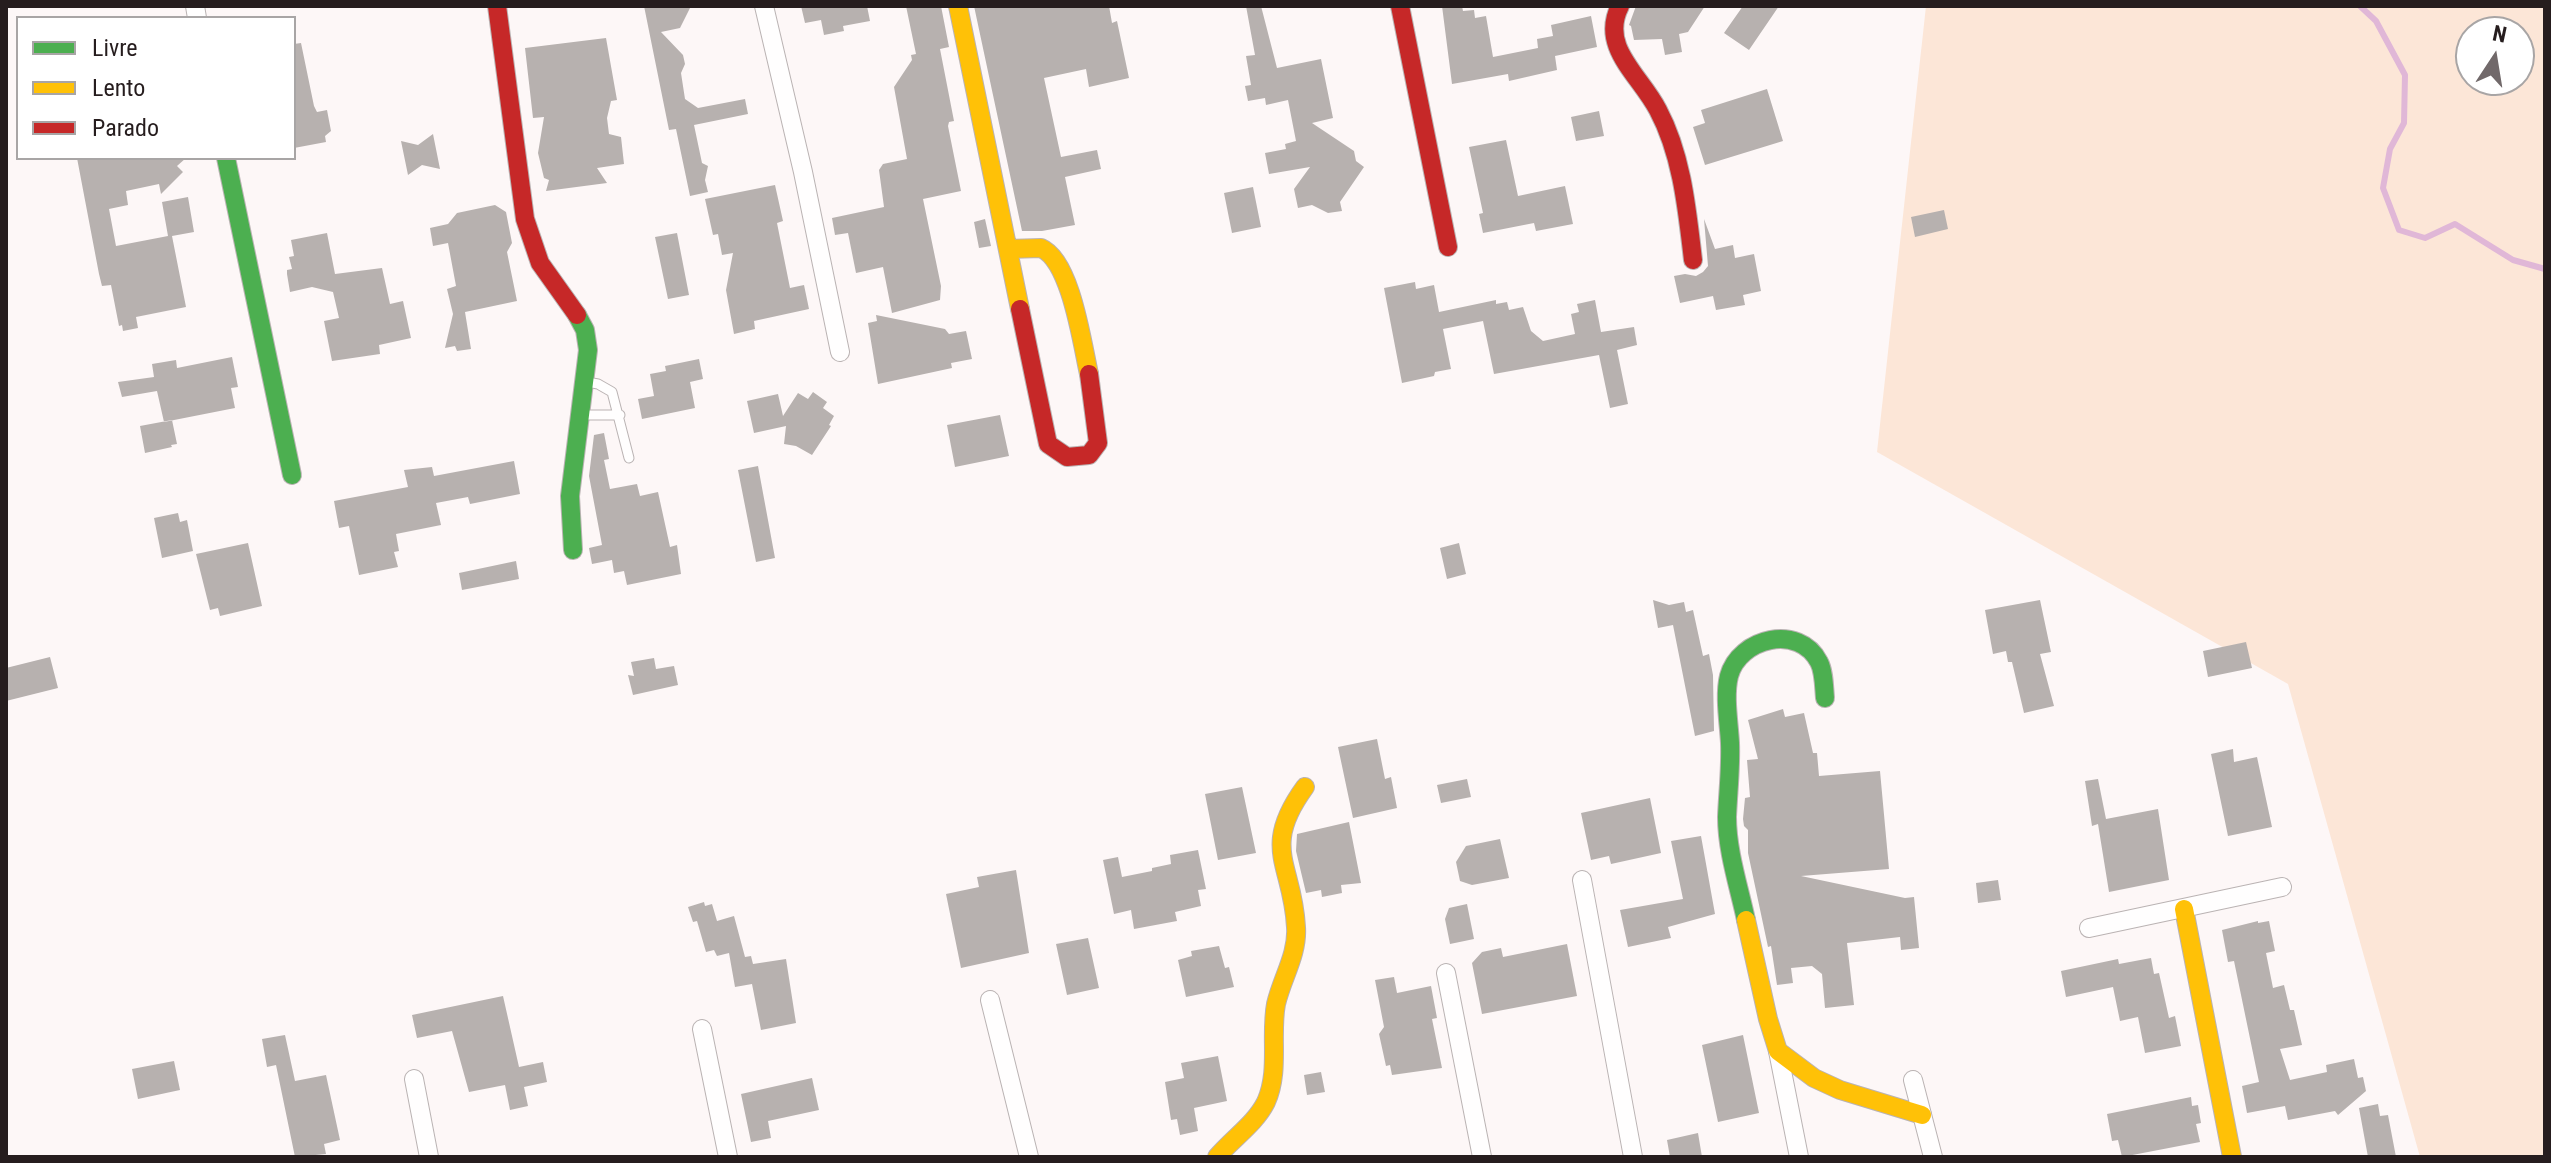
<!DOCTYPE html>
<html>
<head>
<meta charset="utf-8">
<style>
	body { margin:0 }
	#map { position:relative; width:2551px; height:1163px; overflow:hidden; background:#fdf7f7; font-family:"Roboto Condensed",sans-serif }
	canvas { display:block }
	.frame { position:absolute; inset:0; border:8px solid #261d1e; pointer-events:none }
	.legend { position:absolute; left:16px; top:16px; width:280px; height:144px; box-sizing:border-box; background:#fff; border:2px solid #a8a5a5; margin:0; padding:10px 14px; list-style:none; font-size:24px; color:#261d1e }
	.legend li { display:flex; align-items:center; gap:16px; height:40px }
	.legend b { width:40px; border:2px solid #a8a5a5 }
	.north { position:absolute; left:2455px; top:16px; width:80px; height:80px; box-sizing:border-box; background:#fff; border:2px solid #a8a5a5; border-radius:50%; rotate:12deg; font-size:22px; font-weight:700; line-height:32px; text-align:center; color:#261d1e }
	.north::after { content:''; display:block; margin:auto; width:28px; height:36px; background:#71696a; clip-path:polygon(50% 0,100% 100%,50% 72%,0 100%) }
</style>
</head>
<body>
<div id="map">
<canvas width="2551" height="1163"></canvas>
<div class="frame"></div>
<ul class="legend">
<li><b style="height:10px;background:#4caf50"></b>Livre</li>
<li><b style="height:10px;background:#ffc107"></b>Lento</li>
<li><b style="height:10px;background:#c62828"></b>Parado</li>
</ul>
<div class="north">N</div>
</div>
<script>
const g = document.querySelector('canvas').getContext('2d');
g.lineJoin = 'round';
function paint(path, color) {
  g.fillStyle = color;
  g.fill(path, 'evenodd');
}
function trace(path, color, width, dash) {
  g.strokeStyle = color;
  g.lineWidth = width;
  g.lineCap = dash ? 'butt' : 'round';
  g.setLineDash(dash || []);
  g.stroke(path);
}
paint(new Path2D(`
	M1926,6h619v1151h-125l-132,-473 -411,-232zM2471,32h48v48h-48z`), '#fce6d7');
trace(new Path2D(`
	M2360,6l16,15 29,54 -1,48 -14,26 -7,39 16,42 26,8 30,-14 58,36 32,9`), '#e0b7d7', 6);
paint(new Path2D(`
	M644,6h47l-11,22 -19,4 22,23 2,9 -4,9 4,26 13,9 47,-9 3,15 -54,11 8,38 6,3 -3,14 3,12 -18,4 -14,-67 -7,1z
	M801,6h66l3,15 -27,5 1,5 -20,4 -3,-15 -16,3z
	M906,6h35l8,41 -9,2 14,72 -5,1 -1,4 13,65 -38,8 18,87 -1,14 -48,13 -9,-46 -27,6 -8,-40 -13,2 -3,-17 52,-11 -5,-37 4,-6 24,-5 -13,-72 18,-27 -1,-5 5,-1z
	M974,6h135l3,17 5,-2 12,57 -40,9 -3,-18 -42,9 17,79 36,-7 4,19 -36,8 10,48 -33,6h-20z
	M1246,6h15l16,62 44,-9 12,59 -21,5 42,28 2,10 8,6 -24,35 2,9 -14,2 -16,-8 -14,3 -4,-19 16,-22 -41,7 -4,-21 21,-4 -1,-5 11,-3 -8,-41 -22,5 -1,-7 -17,3 -3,-15 6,-1 -5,-29 9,-1z
	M1442,6h20l1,5 11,-1 1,8 11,-2 7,41 45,-9 -1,-9 16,-3 -2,-11 40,-9 6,31 -42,9 2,14 -48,11 -1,-7 -56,10z
	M1636,6h69l-17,26 -9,2 3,18 -17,3 -3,-16 -28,1 -3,-14 -2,-1z
	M1743,6h36l-30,44 -25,-17z
	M606,38l11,62 -6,1 -4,17 2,16 12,3 3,27 -27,4 10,15 -61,8 3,-11 -5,-2 -6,-25 6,-36 -11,1 -8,-70z
	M301,43l13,63 3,6 10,-2 4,21 -6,5 1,6 -32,6v-104z
	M1767,89l16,52 -78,24 -12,-38 12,-4 -4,-13z
	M1599,111l5,25 -28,5 -5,-24z
	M433,134l7,35 -18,-4 -14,10 -7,-34 17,4z
	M1506,140l12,56 47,-10 8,38 -37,7 -2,-8 -51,10 -4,-19 4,-1 -14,-66z
	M77,158h109l-9,8 6,6 -22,22 -2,-10 -33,7 2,14 -19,4 7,37 52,-10 -6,-34 26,-5 6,35 -22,4 14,71 -50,10 2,11 -15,3 -1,-6 -3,1 -8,-41 -9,1 -3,-12z
	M775,185l8,36 -6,2 13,65 14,-3 5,24 -55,12 1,8 -21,5 -8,-44 7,-37 -11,2 -4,-21 -5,1 -8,-36z
	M1253,187l8,40 -29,6 -8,-40z
	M495,205l11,7 6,31 -5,9 10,49 -52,11 6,37 -14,2 -2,-5 -10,2 8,-34 -6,-25 9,-3 -8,-43 -15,3 -3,-18 18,-4 9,-11z
	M1944,210l4,19 -33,8 -4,-20z
	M985,219l6,27 -12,2 -5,-26z
	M1704,219l11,30 18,-4 2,13 19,-4 7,37 -18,4 2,10 -29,5 -3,-14 -33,7 -6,-27 11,-2 11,2 7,-4 5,-6z
	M327,233l8,41 47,-6 8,36 13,-3 8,37 -32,7 1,9 -48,7 -8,-40 15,-3 -6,-26 -21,-5 -22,5 -3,-18v-4l5,-1 -3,-12 5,-1 -3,-16z
	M677,233l12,62 -21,4 -13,-62z
	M1415,282l1,7 18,-4 5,27 57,-12v4l11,-2 2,8 14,-3 8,24 12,10 32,-7 -4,-20 8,-2 -2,-8 18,-4 6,32 33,-5 3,18 -20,5 11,54 -18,4 -11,-53 -105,19 -11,-53 -40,8 8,40 -16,3 -1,4 -32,7 -18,-95z
	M876,315l69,14 4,5 17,-3 6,28 -21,4 1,5 -74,16 -10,-61 9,-2z
	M232,357l6,30 -7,1 4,20 -71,14 -7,-31 -35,6 -4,-15 36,-5 -2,-13 24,-4 1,8z
	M699,359l4,20 -13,3 5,26 -53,11 -4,-20 16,-3 -4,-22 16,-3 -1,-5z
	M813,392l14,10 -4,6 11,8 -5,9 2,1 -19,29 -16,-9 -12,-2 2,-18 -32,7 -7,-32 31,-7 5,22 15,-23 10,6z
	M1000,415l9,41 -54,11 -8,-42z
	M172,420l5,24 -6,1 1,2 -27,6 -5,-27z
	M604,433l5,26 -5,1 6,29 27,-5 3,12 18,-4 12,55 7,-2 4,29 -54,11 -3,-14 -10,2 -2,-13 -20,4 -3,-16 13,-3 -13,-69 5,-41z
	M514,461l6,33 -50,10 -2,-7 -32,6 5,22 -45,9 3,17 -5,1 4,15 -39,8 -10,-49 -10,2 -5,-27 74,-14 -4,-17 28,-3 2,9z
	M758,466l17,92 -19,4 -18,-92z
	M178,513l2,9 7,-2 6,31 -31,7 -8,-40z
	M248,543l14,63 -42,10 -2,-8 -8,2 -14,-56z
	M1459,543l7,31 -19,5 -7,-31z
	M516,561l3,18 -57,11 -3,-17z
	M1653,600l16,5 15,-3 2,10 7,-2 10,46 6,-2 4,21 1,56 -19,5 -22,-111 -15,3z
	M2040,600l11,52 -11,2 14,52 -30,7 -12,-51h-4l-2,-11 -13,3 -8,-44z
	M2246,642l6,26 -44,9 -5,-26z
	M50,657l8,31 -52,13v-33z
	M654,658l2,11 18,-3 4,19 -45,10 -5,-20 6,1 -3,-14z
	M1783,709l2,8 19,-4 9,40h4l2,23 61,-5 9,98 -88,7 104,22 9,-1 5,51 -18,2 -1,-13 -53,6 7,62 -29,3 -3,-34 -10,-8 -21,2 2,15 -16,2 -6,-39 -3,1 -20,-94v-23l-4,-4 -1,-7 2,-21 5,-1 -3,-37 11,-1 -10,-39z
	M1377,739l8,40 6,-2 6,31 -44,10 -15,-71z
	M2233,749l1,13 23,-5 15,70 -44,9 -17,-82z
	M1467,779l4,18 -30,6 -4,-18z
	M2098,779l8,40 52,-10 11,71 -60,12 -11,-68 -6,2 -7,-45z
	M1242,787l14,66 -38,7 -13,-66z
	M1650,798l11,55 -50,11 -2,-8 -18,4 -10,-47z
	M1349,822l12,61 -20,2 1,8 -20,4 -1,-7 -15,3 -10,-42 1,-17z
	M1701,836l14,78 -47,13 3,11 -43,9 -8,-37 63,-11 -12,-58z
	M1500,839l9,39 -37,7 -12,-4 -4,-19 10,-16z
	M1198,850l8,39 -8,1 3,16 -26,6 2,9 -43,8 -3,-19 -17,4 -11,-54 15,-3 4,20 30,-6v-3l19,-4 -1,-9z
	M1016,870l13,83 -68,15 -15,-74 33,-7 -2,-10z
	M1998,880l3,20 -23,3 -2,-20z
	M704,902l1,4 7,-2 5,17 17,-5 11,41 6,-1 2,8 33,-5 10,64 -35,7 -9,-46 -17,3 -6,-34 -12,3 -3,-6 -8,2 -9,-31 -4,1 -5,-15z
	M1467,904l7,35 -24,5 -5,-25 4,-11z
	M2258,921v2l11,-2 6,30 -9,2 7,35 11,-3 6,25h4l8,35 -22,4 10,31 37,-8 -1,-7 28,-6 4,19 5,-1 3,14 -28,24 -3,-4 -47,9 -3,-14 -38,7 -5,-27 17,-4 -25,-121 -6,1 -6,-32z
	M1088,938l11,50 -32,7 -11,-51z
	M1567,944l10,52 -95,18 -10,-51 10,-11 19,-4 2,9z
	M1219,946l6,22 4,-1 5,20 -48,10 -8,-37 14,-4 -1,-5z
	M2151,958l3,16 5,-1 10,45 6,-2 6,30 -36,7 -7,-36 -18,4 -7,-34 -47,10 -5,-26 57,-12 1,5z
	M1394,977l3,16 34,-7 6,32 -5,1 10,49 -50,7 -2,-10 -4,1 -7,-32 5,-7 -9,-47z
	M503,996l16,71 24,-5 4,20 -23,5 4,19 -18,4 -5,-25 -36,7 -17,-61 -35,7 -5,-23z
	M285,1035l10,46 31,-6 14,65 -16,4 2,10 -31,3 -19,-92 -9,2 -5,-28z
	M1743,1035l16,78 -41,9 -16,-77z
	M1218,1056l9,45 -33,7 4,23 -18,4 -3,-16 -6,1 -6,-38 19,-4 -3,-15z
	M174,1061l6,29 -42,9 -6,-30z
	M1321,1072l4,20 -18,3 -3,-20z
	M812,1078l7,32 -51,11 3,17 -20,4 -10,-48z
	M2191,1097l1,9 6,-1 3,18 -5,1 4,18 -78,15 -4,-17 -6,1 -5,-27z
	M2378,1104l2,12 8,-1 8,42h-28l-9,-49z
	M1698,1133l4,24h-32l-3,-17z`), '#b7b1af');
const lane = new Path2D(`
	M587,382l11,2 14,8 17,66
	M584,415h36`);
const street = new Path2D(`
	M195,6l2,12
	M764,6l39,166 37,180
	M1582,880l51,277
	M2089,928l193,-41
	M1446,973l36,184
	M990,1000l39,157
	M702,1029l26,128
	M1778,1051l21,106
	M414,1079l15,78
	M1913,1080l20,77`);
const fast = new Path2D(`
	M226,158l66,317
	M573,550l-3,-54 18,-146 -3,-20 -8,-15
	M1746,920c-7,-33 -19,-69 -19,-103 1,-25 4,-49 3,-74 -1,-20 -6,-47 -1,-67 10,-38 70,-53 90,-14 5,9 5,25 6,36`);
const slow = new Path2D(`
	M958,6l62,303
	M1008,249l33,-1c30,13 41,95 48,126
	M2184,909l48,248
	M1746,920l22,99 10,32 36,27 26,12 82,25
	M1217,1157c16,-19 38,-33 49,-55 14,-31 4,-66 10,-98 6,-26 22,-50 20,-77 -3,-63 -36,-78 9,-140`);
const jam = new Path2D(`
	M497,6l28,213 15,44 37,52
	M1400,6l48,241
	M1620,6c-21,41 20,69 38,104 24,45 29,99 35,150
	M1020,309l28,135 19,13 22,-2 9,-12 -9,-69`);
trace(lane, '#bab3b3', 11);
trace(street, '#bab3b3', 20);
trace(fast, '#bab3b3', 20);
trace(slow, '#bab3b3', 20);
trace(jam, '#bab3b3', 20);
trace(lane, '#fffefe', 9);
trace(street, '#fffefe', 18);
trace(fast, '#4caf50', 18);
trace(slow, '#ffc107', 18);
trace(jam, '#c62828', 18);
</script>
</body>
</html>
